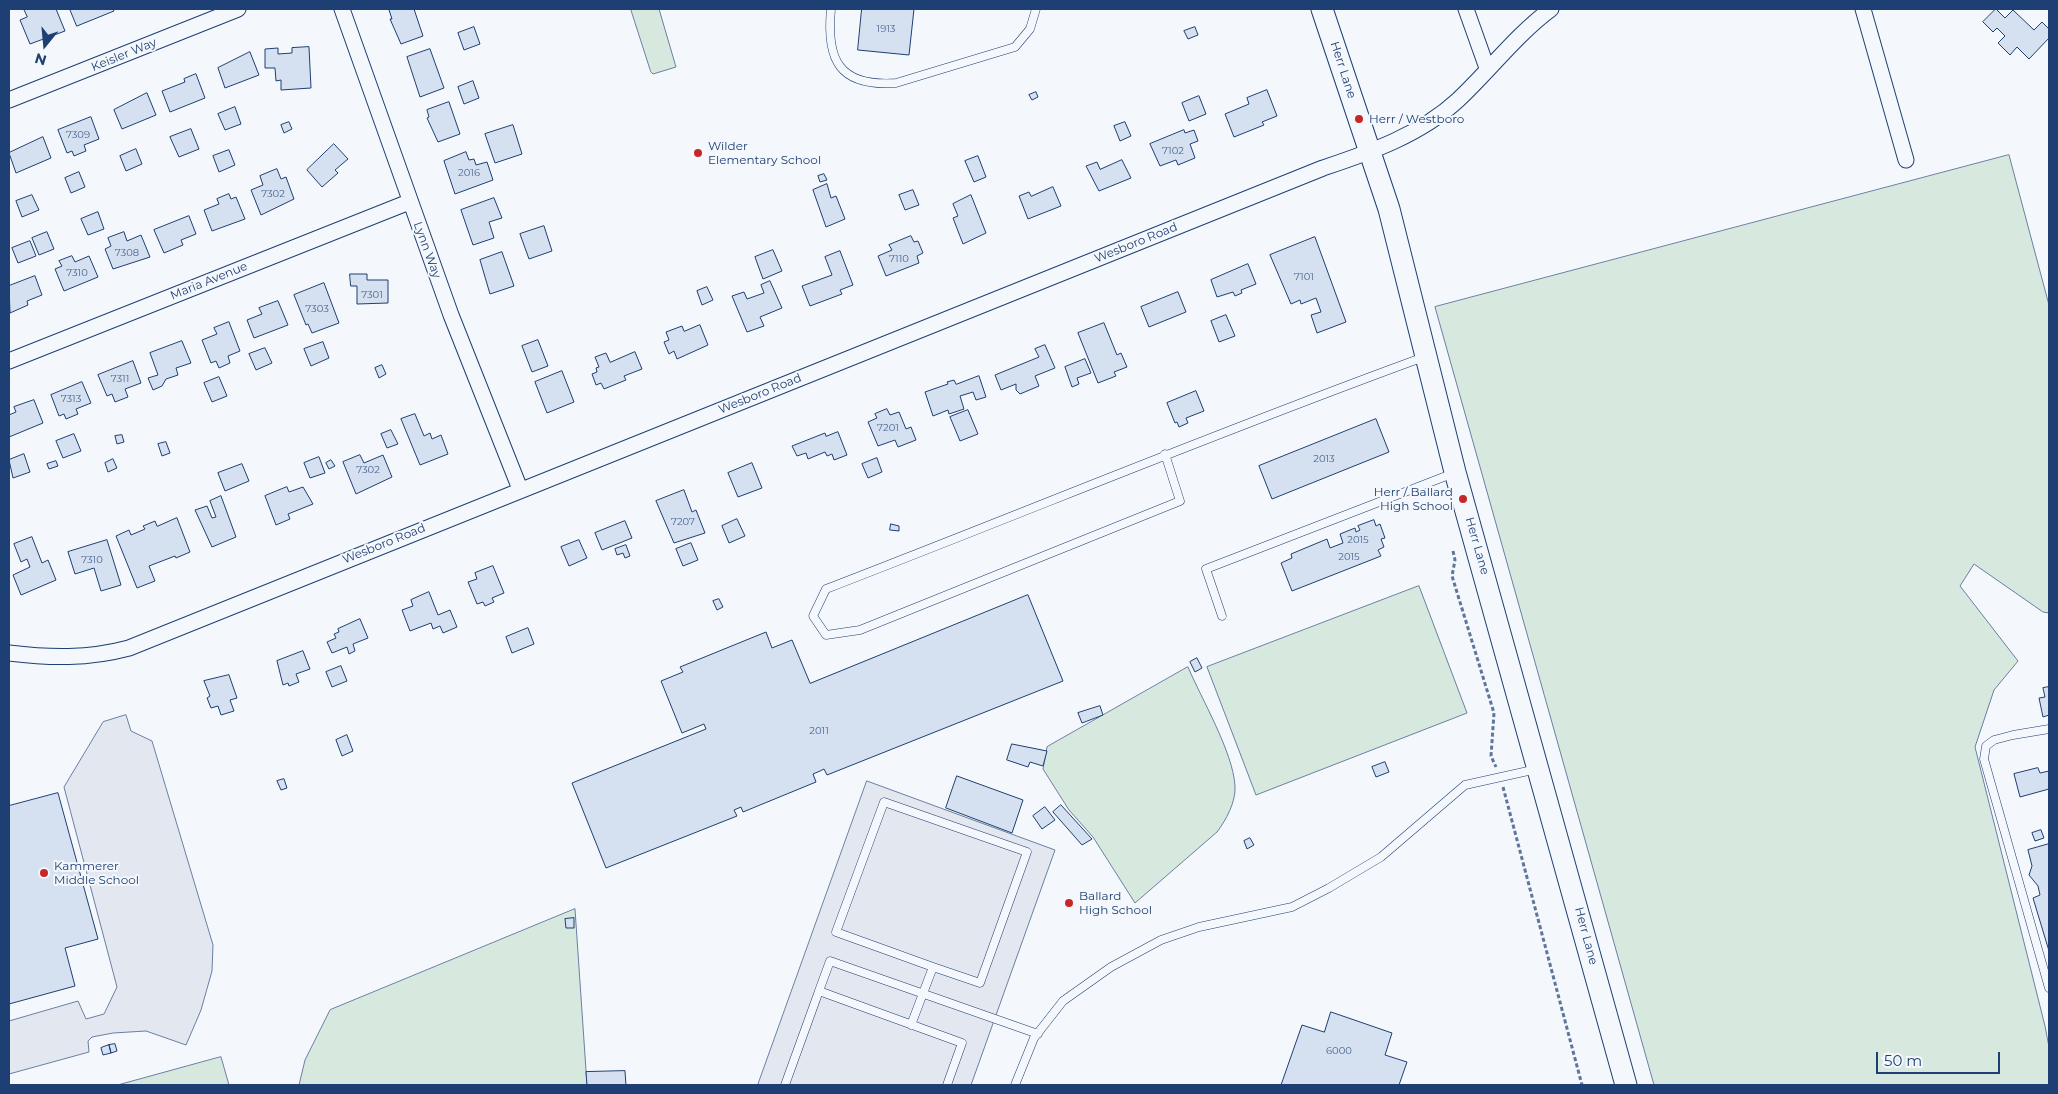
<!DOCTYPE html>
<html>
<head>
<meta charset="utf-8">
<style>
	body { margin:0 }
	#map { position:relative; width:2058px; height:1094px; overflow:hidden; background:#f4f7fb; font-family:Montserrat,sans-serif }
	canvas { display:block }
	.frame { position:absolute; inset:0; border:10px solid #1d3f73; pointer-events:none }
	.north { position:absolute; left:20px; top:20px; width:50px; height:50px; -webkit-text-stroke:4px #f4f7fb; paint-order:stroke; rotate:197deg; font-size:14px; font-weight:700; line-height:20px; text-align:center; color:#1d3f73 }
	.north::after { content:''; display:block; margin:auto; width:18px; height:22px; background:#1d3f73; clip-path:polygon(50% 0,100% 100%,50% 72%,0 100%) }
	.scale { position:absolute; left:1876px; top:1052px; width:124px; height:22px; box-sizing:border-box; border:2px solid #1d3f73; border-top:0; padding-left:6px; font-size:15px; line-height:18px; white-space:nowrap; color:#1d3f73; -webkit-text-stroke:4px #f4f7fb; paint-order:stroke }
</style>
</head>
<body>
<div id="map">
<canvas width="2058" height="1094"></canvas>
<div class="frame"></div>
<div class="north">N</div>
<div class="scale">50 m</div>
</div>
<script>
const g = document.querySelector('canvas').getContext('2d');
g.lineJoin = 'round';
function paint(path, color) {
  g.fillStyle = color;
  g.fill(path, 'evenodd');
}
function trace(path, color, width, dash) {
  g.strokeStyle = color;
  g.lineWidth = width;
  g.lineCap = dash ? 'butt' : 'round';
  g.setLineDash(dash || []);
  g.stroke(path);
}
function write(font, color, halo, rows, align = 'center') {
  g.font = font + ' Montserrat,sans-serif';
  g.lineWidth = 4;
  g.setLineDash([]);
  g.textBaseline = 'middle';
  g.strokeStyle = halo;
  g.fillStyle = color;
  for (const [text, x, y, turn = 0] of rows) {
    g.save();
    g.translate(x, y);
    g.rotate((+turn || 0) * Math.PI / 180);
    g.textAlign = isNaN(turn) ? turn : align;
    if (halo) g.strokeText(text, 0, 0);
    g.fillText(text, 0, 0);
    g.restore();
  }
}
const green = new Path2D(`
	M631,9h28l17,58 -23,7 -2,-2z
	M2009,155l40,150v308l-6,-1 -69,-48 -14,22 58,75 -24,29 -19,57 70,279 4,21v38h-395l-219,-778z
	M1419,586l48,127 -211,82 -49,-128z
	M1188,667c14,33 45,85 47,119 1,16 -9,34 -18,46l-82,71 -42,-66 -24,-27 -26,-41 4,-22z
	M575,909l12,176h-288l6,-25 25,-50z
	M221,1057l8,28h-111z`);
paint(green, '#d7e8df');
trace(green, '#687fa3', 1);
const parking = new Path2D(`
	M126,715l5,16 21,10 61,204 -1,26 -11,39 -15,35 -40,-14 -33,2 -21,4 -4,4 1,11 -80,22v-53l69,-20 8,18 18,-5 13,-27 -53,-200 39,-65z
	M867,781l188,69 -84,235h-213z`);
paint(parking, '#e3e8f0');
trace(parking, '#687fa3', 1);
const building = new Path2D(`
	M24,9h32l9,22 -35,13 -10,-24 7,-3z
	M70,9h43l1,2 -37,15z
	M394,9h20l9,27 -22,8 -11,-25h2l-3,-9z
	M862,9h52l-5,46 -51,-5z
	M1996,9l9,9 8,-8 21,20 8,-8 7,7v9l-20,21 -12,-12 -7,8 -12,-12 7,-7 -8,-8 -4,4 -10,-10z
	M474,27l6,17 -16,6 -6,-17z
	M1195,27l3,8 -10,4 -4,-8z
	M309,47l2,41 -30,2v-10l-5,1 -1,-13h-10v-19l13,-1v6l14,-1v-5z
	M430,49l14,39 -24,9 -13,-40z
	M250,52l9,23 -34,13 -7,-20z
	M196,74l9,24 -35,14 -8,-21 23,-9 -1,-3z
	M473,81l6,17 -15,6 -6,-17z
	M1267,90l10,26 -15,6 2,3 -30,12 -9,-23 24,-10 -2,-6z
	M1036,92l2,5 -6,3 -3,-5z
	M147,93l9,22 -34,14 -8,-19z
	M1199,96l7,18 -17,7 -7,-18z
	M449,102l11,32 -22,8 -11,-24 2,-1 -2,-7z
	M235,107l6,17 -16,6 -7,-16z
	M91,117l8,22 -15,6 2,6 -12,5 -2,-5 -5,2 -9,-23z
	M289,122l3,7 -8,4 -3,-8z
	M1125,122l6,14 -11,5 -6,-15z
	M513,125l9,29 -27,9 -10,-29z
	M191,129l8,20 -20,8 -9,-20z
	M1184,130l1,3 9,-3 4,11 -8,3 5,14 -17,7 -2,-5 -16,6 -10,-22z
	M43,137l8,21 -35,15 -7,-20z
	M334,144l14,15 -13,11 3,3 -16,14 -15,-17z
	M136,149l6,15 -16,7 -6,-15z
	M229,150l6,15 -16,7 -6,-16z
	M466,152l3,8 5,-1 2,6 11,-3 6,18 -38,14 -11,-33z
	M978,156l8,21 -12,5 -9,-21z
	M1122,160l9,18 -32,13 -13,-25 11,-4 3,7z
	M277,169l4,10 5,-2 8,22 -33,16 -10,-25 12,-5 -3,-9z
	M79,172l6,15 -14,6 -6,-15z
	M824,174l3,6 -7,2 -2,-6z
	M827,184l4,14 5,-2 9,23 -19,8 -13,-37z
	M1053,187l8,19 -33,13 -9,-23 10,-4 2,4z
	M913,190l6,15 -14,5 -6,-15z
	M229,194l2,5 5,-2 9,22 -33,12 -8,-21 15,-6 -2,-5z
	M32,195l7,15 -17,7 -6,-16z
	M971,195l15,38 -23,11 -10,-26 5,-2 -5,-12z
	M494,198l8,20 -13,4 5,16 -21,7 -12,-35z
	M98,212l6,17 -16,6 -7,-16z
	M189,216l7,18 -15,6 2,5 -19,8 -10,-23z
	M544,226l8,25 -23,8 -9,-25z
	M47,232l7,17 -15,6 -7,-17z
	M124,232l3,9 14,-6 9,22 -37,12 -8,-20 6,-3 -3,-8z
	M911,236l3,6 4,-1 5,12 -6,3 2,7 -33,13 -8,-20 14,-6 -3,-5z
	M1315,237l31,85 -29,11 -6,-18 10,-3 -5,-14 -15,6 -1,-4 -9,4 -21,-49z
	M30,241l6,15 -18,7 -6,-15z
	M773,250l9,21 -19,8 -8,-22z
	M840,251l13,34 -13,5 2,4 -32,12 -8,-20 30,-11 -7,-18z
	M502,252l12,34 -24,8 -10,-34z
	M72,256l3,6 14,-6 9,21 -34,14 -9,-22 7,-3 -3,-5z
	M1248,264l8,20 -15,6 1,3 -7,3 -2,-4 -16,5 -6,-17z
	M350,274h17v6h21v23l-31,1v-18h-6z
	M35,276l7,19 -15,6 1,4 -18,8 -1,-27z
	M770,281l12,27 -22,9 4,9 -17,6 -15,-36 12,-4 3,7 17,-6 -3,-8z
	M324,283l15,40 -27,10 -4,-9 -2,1 -12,-30z
	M707,287l6,13 -11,5 -5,-14z
	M1178,292l8,20 -37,15 -8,-20z
	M278,301l10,24 -34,13 -7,-18 15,-6 -3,-6z
	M1226,315l9,21 -16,6 -8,-21z
	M229,322l11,29 -12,5 2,7 -11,5 -3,-7 -5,2 -9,-23 15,-6 -3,-6z
	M1104,323l13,32 4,-2 6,14 -13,5 2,4 -18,7 -20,-50z
	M700,325l8,20 -31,14 -3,-8 -5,3 -5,-12 5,-2 -3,-8 16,-6 2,5z
	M538,340l10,26 -16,6 -10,-26z
	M182,341l9,22 -15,5 2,7 -12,4 -4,7 -9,4 -5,-12 10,-3 -8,-22z
	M323,342l6,16 -18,8 -7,-17z
	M1045,345l10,23 -20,8 4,10 -19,8 -4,-4v-6l-15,6 -6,-15 44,-18 -4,-8z
	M265,348l7,15 -16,7 -7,-16z
	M635,352l7,17 -18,7 2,4 -22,9 -3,-6 -5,2 -4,-11 5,-2 -1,-4 3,-1 -4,-10 11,-4 4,9z
	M1085,359l6,14 -14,5 2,6 -7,3 -7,-20z
	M133,361l8,22 -16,6 3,8 -13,5 -3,-8 -5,2 -9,-21z
	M382,365l4,9 -7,4 -4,-10z
	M562,371l12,31 -27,11 -12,-31z
	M979,376l7,21 -10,3 -3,-8 -13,4 4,13 -15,5 -1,-4 -15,6 -8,-24 23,-8 -1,-2 7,-2 2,4z
	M219,377l8,19 -15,6 -8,-19z
	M82,382l9,21 -15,6 2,5 -12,5 -2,-5 -5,2 -8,-21z
	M1196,391l8,20 -18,7 2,5 -9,4 -2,-5 -2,1 -8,-20z
	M34,400l9,23 -34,14v-22l7,-3 -2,-5z
	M887,409l3,6 9,-3 7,17 5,-2 5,13 -18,7 -3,-7 -17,6 -10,-24 9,-4 -2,-4z
	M968,410l10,24 -18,7 -10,-24z
	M415,414l9,22 6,-3 2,6 9,-4 7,19 -28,11 -19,-46z
	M1376,419l13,33 -117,47 -13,-33z
	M391,430l7,14 -11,4 -6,-14z
	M838,432l9,23 -13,5 -2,-6 -5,2 -2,-4 -17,7 -2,-6 -9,3 -5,-10 33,-13 1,3z
	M74,434l7,17 -18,7 -7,-17z
	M122,435l2,7 -7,2 -2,-8z
	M166,442l4,11 -8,3 -4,-12z
	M24,454l6,18 -17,6 -4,-18z
	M360,455l4,8 19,-8 9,22 -36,17 -13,-32z
	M319,457l6,16 -15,5 -6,-15z
	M877,458l5,14 -14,6 -6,-14z
	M113,459l4,9 -9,4 -3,-9z
	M331,460l4,6 -6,3 -3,-6z
	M56,461l2,5 -9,3 -2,-5z
	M752,463l10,25 -24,9 -10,-24z
	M242,464l7,17 -24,10 -7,-18z
	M287,487l2,5 14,-5 10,17 -25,10 2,5 -14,6 -11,-29z
	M684,490l8,22 4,-2 9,23 -31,10 -18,-42z
	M221,496l15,41 -24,10 -17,-37 12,-4 5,12 4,-1 -6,-16z
	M177,518l13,34 -14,6 -1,-2 -26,10 6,15 -18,7 -21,-52 13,-6 2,5 14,-6 -2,-3 12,-5 2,5z
	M737,519l8,17 -16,7 -7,-17z
	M1374,520l2,6 4,-2 5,14 -4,1 3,8 -6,3 3,6 -89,35 -11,-28 11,-5 -1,-4 36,-15 3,9 13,-5 -3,-9 15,-6 1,4 4,-2 -2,-4z
	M625,521l7,17 -30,12 -7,-17z
	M891,524l8,2v5l-9,-1z
	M32,537l10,26 6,-3 8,20 -35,15 -8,-20 17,-8 -3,-8 -6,3 -7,-18z
	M107,540l14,45 -20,6 -7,-23 -19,6 -7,-22z
	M579,540l8,18 -18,8 -8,-19z
	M691,543l7,17 -15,6 -7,-17z
	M626,545l4,11 -5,2 -2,-5 -6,2 -2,-6z
	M493,566l11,27 -12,5 2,4 -9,4 -2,-4 -6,2 -9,-22 9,-3 -2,-6z
	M429,592l9,23 12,-5 7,17 -14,6 -3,-7 -7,3 -2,-6 -21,8 -8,-21 11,-4 -2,-6z
	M1028,595l35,86 -236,94 -3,-6 -4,2 -7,3 3,8 -73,30 -2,-5 -7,3 3,6 -131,52 -34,-85 134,-54 -2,-5 -22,9 -21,-52 22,-9 -3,-5 86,-35 6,16 20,-8 18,43z
	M719,599l4,8 -6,3 -4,-9z
	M360,619l8,19 -15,6 2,7 -6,3 -2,-7 -15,6 -5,-11 9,-4 -2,-4 5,-2 -1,-3z
	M528,628l6,16 -22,9 -6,-16z
	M303,651l7,18 -14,5 3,8 -10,4 -1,-3 -5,2 -6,-24z
	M1197,658l5,10 -7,4 -5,-10z
	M341,666l6,15 -15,6 -6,-15z
	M229,675l8,23 -7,2 4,11 -13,4 -3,-9 -7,2 -4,-10 3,-2 -6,-15z
	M2049,687v28l-6,2 -4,-19 6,-1 -2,-9z
	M1100,706l3,9 -21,8 -4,-10z
	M347,735l6,16 -11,5 -6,-16z
	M1012,744l35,7 -4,15 -13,-4 -2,5 -21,-7z
	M1385,762l4,10 -13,5 -4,-10z
	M2038,768l2,5 9,-2v18l-29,8 -6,-23z
	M957,776l66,24 -11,33 -66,-25z
	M284,779l3,9 -6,2 -4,-9z
	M58,793l40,146 -33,9 10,38 -66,18v-198z
	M1061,805l31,34 -10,6 -29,-33z
	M1045,807l10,13 -13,9 -9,-13z
	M2041,830l3,8 -9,3 -3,-8z
	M1250,838l4,7 -7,4 -3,-8z
	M2049,844v107l-16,-53 7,-3 -2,-9 -9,-11 3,-9 -4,-16z
	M574,918v10h-8l-1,-9z
	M1331,1012l61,21 -7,22 22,7 -8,23h-118l21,-60 22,7z
	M115,1044l2,7 -6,2 -2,-8z
	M109,1045l2,8 -8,2 -2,-7z
	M625,1071l1,14h-39l-1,-13z`);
paint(building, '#d5e0f0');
trace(building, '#1d3f73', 1);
const lane = new Path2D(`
	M831,9c-5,51 8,78 65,74l119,-36 15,-18 6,-20
	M1165,454l15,47 -320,129 -34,5 -13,-19 13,-27c200,-77 397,-159 598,-232
	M1222,616l-16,-47 248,-96
	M2049,729l-36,6 -19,5 -8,6 -2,13 65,229
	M819,991l11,-30 208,73
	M911,1025l22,-58 -97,-35 48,-130 143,50 -47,131 -47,-16
	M785,1085l34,-94 143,52 -15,42
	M1015,1085l19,-47 29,-37 48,-34 50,-27 38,-13 93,-20 37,-19 52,-31 84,-72 72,-16`);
const street = new Path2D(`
	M342,9l109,306 69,174
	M1466,9l21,59
	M1863,9l43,151
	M9,100l229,-91
	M9,361l400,-159
	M9,653c41,5 79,6 120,-5l1194,-480c48,-16 97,-33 135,-68 32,-30 58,-65 93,-91`);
const secondary = new Path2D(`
	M1322,9l67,200 66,263 171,613`);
trace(lane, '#1d3f73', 9);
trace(street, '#1d3f73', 17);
trace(secondary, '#1d3f73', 23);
trace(new Path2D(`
	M1453,551l2,9 -3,16 42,137 -3,43 5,11
	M1503,787l79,298`), '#5e769c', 3, [4, 2.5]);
trace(lane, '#f4f7fb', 8);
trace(street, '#f4f7fb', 15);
trace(secondary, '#f4f7fb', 21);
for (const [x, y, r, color] of [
	[1359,119,5,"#c62828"],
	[698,153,5,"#c62828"],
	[1463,499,5,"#c62828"],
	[44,873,5,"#c62828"],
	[1069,903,5,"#c62828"]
]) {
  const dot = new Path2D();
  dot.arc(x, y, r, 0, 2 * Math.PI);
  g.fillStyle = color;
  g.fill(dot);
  trace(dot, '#f4f7fb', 2);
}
write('10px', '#4b6792', null, [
	["1913",886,29],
	["7309",78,135],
	["7102",1173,151],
	["2016",469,173],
	["7302",273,194],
	["7308",127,253],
	["7110",899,259],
	["7310",77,273],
	["7101",1304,277],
	["7301",372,295],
	["7303",317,309],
	["7311",120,379],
	["7313",71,399],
	["7201",888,428],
	["2013",1324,459],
	["7302",368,470],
	["7207",683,522],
	["2015",1358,540],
	["2015",1349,557],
	["7310",92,560],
	["2011",819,731],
	["6000",1339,1051]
]);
write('12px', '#1d3f73', '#f4f7fb', [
	["Keisler Way",124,55,-22],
	["Herr Lane",1343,70,72],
	["Wesboro Road",1136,243,-22],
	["Lynn Way",427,250,70],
	["Maria Avenue",209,281,-22],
	["Wesboro Road",760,394,-22],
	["Wesboro Road",384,544,-22],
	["Herr Lane",1477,546,74],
	["Herr Lane",1586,936,75]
]);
write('12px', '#1d3f73', '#f4f7fb', [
	["Herr / Westboro",1369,119],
	["Wilder",708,146],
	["Elementary School",708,160],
	["Herr / Ballard",1453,492,"right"],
	["High School",1453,506,"right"],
	["Kammerer",54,866],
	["Middle School",54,880],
	["Ballard",1079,896],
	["High School",1079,910]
], 'left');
</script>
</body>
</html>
